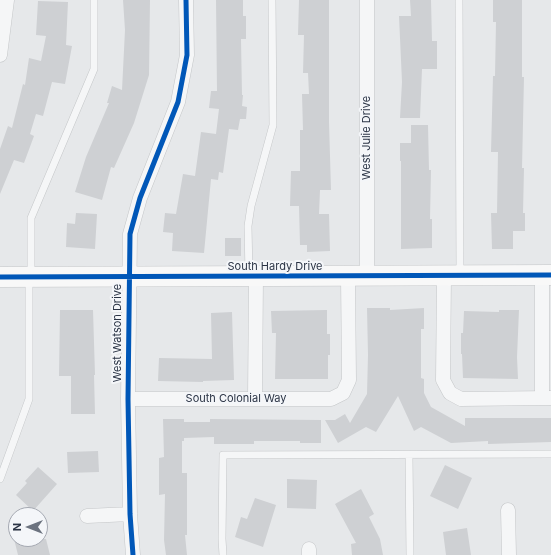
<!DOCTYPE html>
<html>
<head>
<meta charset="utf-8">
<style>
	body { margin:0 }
	#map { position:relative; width:551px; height:555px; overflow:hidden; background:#e6e8ea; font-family:Inter,sans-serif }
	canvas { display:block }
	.north { position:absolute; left:8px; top:507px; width:40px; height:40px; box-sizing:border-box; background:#f4f6f9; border:1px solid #a4a8b1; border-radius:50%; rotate:270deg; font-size:11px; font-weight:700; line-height:16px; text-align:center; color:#2b3445 }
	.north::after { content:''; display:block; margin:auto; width:14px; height:18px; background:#6c737f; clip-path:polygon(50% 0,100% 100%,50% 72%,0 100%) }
</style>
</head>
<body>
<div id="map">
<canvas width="551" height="555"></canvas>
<div class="north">N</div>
</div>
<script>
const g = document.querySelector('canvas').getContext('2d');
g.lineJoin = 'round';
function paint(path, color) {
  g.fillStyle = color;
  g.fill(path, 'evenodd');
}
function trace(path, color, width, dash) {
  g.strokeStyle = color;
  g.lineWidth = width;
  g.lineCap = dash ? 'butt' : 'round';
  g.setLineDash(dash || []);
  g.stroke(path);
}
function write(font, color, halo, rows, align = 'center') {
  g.font = font + ' Inter,sans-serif';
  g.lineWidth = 4;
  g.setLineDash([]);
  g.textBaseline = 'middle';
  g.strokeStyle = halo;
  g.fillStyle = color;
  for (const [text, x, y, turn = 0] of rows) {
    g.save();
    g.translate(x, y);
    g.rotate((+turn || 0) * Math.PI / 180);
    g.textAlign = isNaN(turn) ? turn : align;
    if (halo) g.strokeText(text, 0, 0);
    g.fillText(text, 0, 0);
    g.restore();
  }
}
paint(new Path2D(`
	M123,0h27l-1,75 -15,48 -20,45 -3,-1 -9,33 -27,-8 11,-35 23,-54h-2l5,-17 10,4 3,-60z
	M216,0h27v16h3v23h-5l1,56h1l-1,11 5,1 -1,12h-6l-2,11 -9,-1 -6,44 -4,-1 -1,8 -7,-1 -7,74 -32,-2 1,-18 -10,-1 2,-19 11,1 7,-40 12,2 6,-44 15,2 3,-25 -10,-1 2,-17h6z
	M299,0h30v122l2,68h-11l-1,24h10l1,37 -23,1v-7h-7l-1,-39h-9l1,-35h9v-41h3l-1,-36h7l-1,-21h-5l1,-38h-6z
	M410,0h21l1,41h5v28h-15l-2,49h-20l2,-36 -3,-66h12z
	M493,0h29v77h2l-2,91h2l-1,45h2v18h-12v18h-21l-1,-36h6l1,-61h-7l2,-76h2l1,-54h-3z
	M38,1l30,1 -2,43 6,1 -7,38 -13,-2 -9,34 -7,-2 -6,20 4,2 -10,27 -10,-3 -14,34v-45l8,-23 4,2 11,-44 2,1 4,-27 12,3 5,-25 -10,-1z
	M411,125h17l1,45h2l-1,49h2v29l-31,1v-88h-1v-18h11z
	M76,213l21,1 -2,35 -29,-2 1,-24 8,1z
	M225,238h16v18h-16z
	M367,308h23v2l34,-2v21h-3v49l3,1v14l7,14 34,19v-8h86v24l-63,2v-3l-37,2 -30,-16 -7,4 -16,-35 -22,36 -10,-5 -28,16 -13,-23h10l10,-6 5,9 17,-29 1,-39z
	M60,310h33l2,65h-1l1,39h-24v-38h-12z
	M327,310v24h3v21h-2v24h-53l1,-46h-4l-1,-22z
	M499,310h20l-2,47 1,22 -55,-1 -1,-24h-1v-21h2l1,-22 35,1z
	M232,312l2,68 -31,1v1l-45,-1 1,-23 53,1 -1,-46z
	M163,419h21v3h26v-3l111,1v23h-21v-2h-46v3h-40v-7l-30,1v3h-2v32h5v62h-2l2,20h-21l-2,-15 1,-46 -6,1v-37l5,-1z
	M98,451l1,21 -31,1 -1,-21z
	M445,465l27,13 -14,31 -28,-13z
	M38,467l19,17 -24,27 -17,-16 11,-12 -2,-2z
	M287,479l30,1 -1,29 -29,-1z
	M361,489l13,25 -5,3 11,22 3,16h-31l-1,-11 5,-1 -21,-39z
	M255,498l21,7 -13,42 -28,-10 6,-20 6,2z
	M467,528l4,27h-25l-3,-23z
	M14,539h32l4,16h-32z`), '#ced0d3');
const lane = new Path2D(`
	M459,0l1,275
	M31,275v-57l63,-149v-69
	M249,275l-1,-49 3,-20 22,-81 -1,-125
	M409,455l1,100
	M0,479l29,-80v-121
	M223,555l-1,-16 1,-84 328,-1`);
const street = new Path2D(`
	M367,0v276
	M0,55l7,-55
	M444,275l-1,105 7,13 11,6 90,-1
	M255,398l1,-121
	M542,398v-122
	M128,399h203l12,-6 6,-13 -1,-103
	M508,510l1,45
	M87,516l43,-2
	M309,549v6
	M133,555l-3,-41 -2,-115 2,-165 10,-36 38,-96 9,-47 -1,-55`);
const secondary = new Path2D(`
	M0,277l551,-2`);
trace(lane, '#c4c6c8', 8);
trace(street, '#c4c6c8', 15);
trace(secondary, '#c4c6c8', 21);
trace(lane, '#f5f6f7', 7);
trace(street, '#f5f6f7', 14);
trace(secondary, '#f8f8f8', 20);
trace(new Path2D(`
	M0,277l551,-2
	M133,555l-3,-41 -2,-115 2,-165 10,-36 38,-96 9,-47 -1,-55`), '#0057b8', 5);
write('11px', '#2b3445', '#f4f6f9', [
	["West Julie Drive",367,138,-90],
	["South Hardy Drive",275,267],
	["West Watson Drive",118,333,-90],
	["South Colonial Way",236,399]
]);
</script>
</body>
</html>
